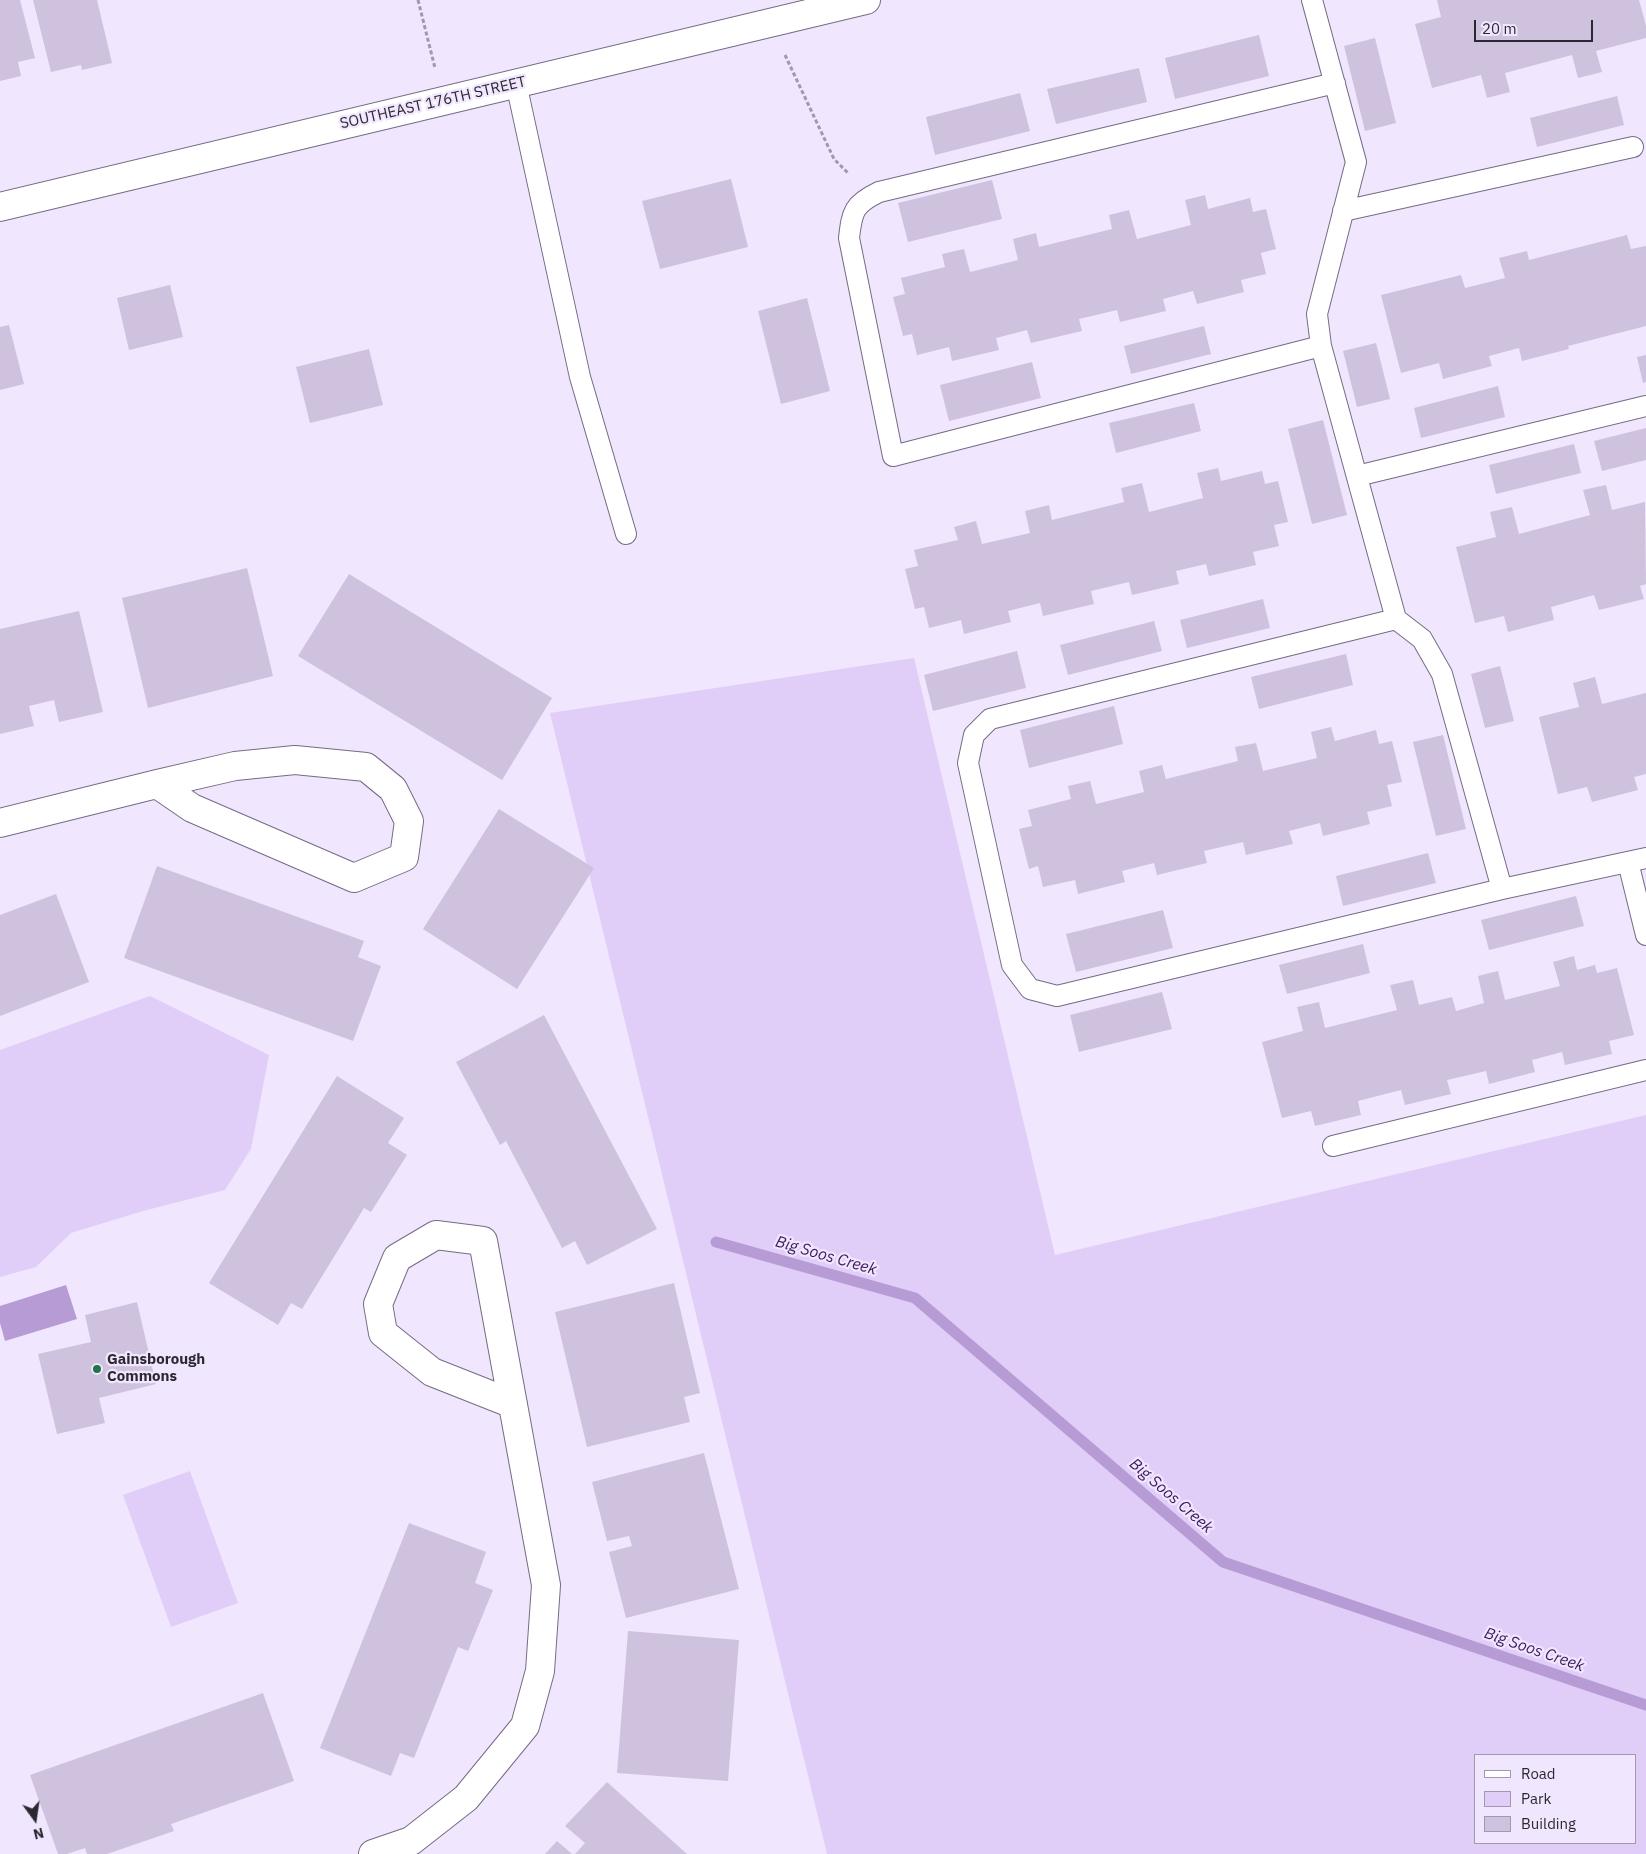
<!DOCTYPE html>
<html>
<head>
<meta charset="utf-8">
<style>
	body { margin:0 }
	#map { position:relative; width:1646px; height:1854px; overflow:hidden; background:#f0e6fd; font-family:"IBM Plex Sans",sans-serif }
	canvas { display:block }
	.legend { position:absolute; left:1474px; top:1754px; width:162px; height:90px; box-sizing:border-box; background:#f0e6fd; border:1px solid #a29aac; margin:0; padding:6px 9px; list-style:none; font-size:15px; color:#2c2832 }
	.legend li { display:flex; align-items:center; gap:10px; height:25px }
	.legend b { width:25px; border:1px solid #a29aac }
	.north { position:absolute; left:10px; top:1794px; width:50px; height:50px; -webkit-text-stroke:4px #f0e6fd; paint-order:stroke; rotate:166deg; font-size:14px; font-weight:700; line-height:20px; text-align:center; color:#2c2832 }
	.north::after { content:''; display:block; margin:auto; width:18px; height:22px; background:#2c2832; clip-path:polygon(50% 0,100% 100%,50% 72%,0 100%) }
	.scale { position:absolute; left:1474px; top:20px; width:119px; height:22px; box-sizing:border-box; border:2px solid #2c2832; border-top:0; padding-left:6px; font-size:15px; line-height:18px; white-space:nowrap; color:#2c2832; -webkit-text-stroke:4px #f0e6fd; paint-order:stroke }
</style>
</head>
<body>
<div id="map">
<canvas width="1646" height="1854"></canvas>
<ul class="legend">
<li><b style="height:6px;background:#fff"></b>Road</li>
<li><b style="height:14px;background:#e1cef8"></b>Park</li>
<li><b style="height:14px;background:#cfc2de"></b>Building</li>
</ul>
<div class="north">N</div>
<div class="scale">20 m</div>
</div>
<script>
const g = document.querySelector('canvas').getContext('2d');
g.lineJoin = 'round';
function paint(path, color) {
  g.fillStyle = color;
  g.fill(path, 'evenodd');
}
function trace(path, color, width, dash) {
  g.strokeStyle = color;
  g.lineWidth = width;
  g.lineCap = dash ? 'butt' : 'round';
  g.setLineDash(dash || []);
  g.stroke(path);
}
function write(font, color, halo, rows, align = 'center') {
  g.font = font + ' "IBM Plex Sans",sans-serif';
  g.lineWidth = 4.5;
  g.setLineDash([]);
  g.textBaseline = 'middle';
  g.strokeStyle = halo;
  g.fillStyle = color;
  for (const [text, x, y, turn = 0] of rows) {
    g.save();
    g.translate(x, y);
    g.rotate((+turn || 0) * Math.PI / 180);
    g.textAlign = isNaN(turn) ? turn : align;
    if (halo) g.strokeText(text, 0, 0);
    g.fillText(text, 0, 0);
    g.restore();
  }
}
paint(new Path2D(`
	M914,658l141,597 591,-140v739h-819l-277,-1141zM1475,1755h160v88h-160z
	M150,996l119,59 -18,94 -26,41 -82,21 -72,22 -35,34 -36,10v-227z
	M190,1471l48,132 -67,24 -48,-132z`), '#e1cef8');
paint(new Path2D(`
	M66,1285l11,34 -72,22 -5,-18v-17z`), '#b69bd5');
trace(new Path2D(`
	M716,1242l199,56 308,264 423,143`), '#b69bd5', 11);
paint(new Path2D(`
	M0,0h20l15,58 -17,4 3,14 -21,5z
	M33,0h64l15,63 -30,7 -1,-5 -30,7z
	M1437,0h202l7,26v12l-50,13 6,21 -24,6 -6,-23 -67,18 5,19 -23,6 -6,-23 -49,13 -17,-64 26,-7z
	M1259,35l10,41 -94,23 -10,-41z
	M1375,38l21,85 -31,8 -21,-85z
	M1139,68l8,34 -91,22 -9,-35z
	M1020,93l10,38 -95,24 -9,-38z
	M1617,96l7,29 -87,22 -7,-29z
	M731,179l17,68 -88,22 -18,-68z
	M992,180l10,39 -94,23 -10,-39z
	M1205,195l3,14 42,-11 3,14 13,-3 10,40 -15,4 5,21 -25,6 3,12 -47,12 -4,-13 -30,8 3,12 -46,11 -3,-12 -38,9 3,12 -51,12 -4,-13 -31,8 3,12 -47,11 -3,-14 -32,8 -5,-21 -9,2 -10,-39 12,-3 -4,-16 44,-11 -3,-13 22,-5 6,23 48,-12 -5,-21 23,-6 3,14 73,-18 -3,-14 20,-5 8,29 54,-14 -6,-25z
	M1627,235l4,14 15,-3v80l-78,20 1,3 -47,12 -3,-13 -30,8 3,10 -49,13 -4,-16 -38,10 -20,-78 80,-20 4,13 40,-10 -6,-20 28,-7 2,9z
	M170,285l13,52 -54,13 -12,-52z
	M807,298l23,93 -49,13 -23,-93z
	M9,325l15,59 -24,6v-63z
	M1204,326l7,28 -80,20 -7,-28z
	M1376,343l14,56 -33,8 -14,-56z
	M369,349l14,56 -73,18 -14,-56z
	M1646,355v27l-3,1 -6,-26z
	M1032,362l9,36 -92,23 -9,-36z
	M1498,386l7,31 -84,21 -7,-30z
	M1194,403l7,28 -85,22 -7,-30z
	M1323,420l24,95 -35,9 -24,-95z
	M1646,428v32l-44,11 -8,-30z
	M1574,444l7,29 -85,21 -7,-29z
	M1218,468l3,13 41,-10 3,13 13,-3 10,41 -14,3 5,21 -26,6 3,13 -47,11 -3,-12 -30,7 3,13 -47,11 -3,-13 -38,9 3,13 -51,12 -3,-13 -32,8 3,11 -47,12 -3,-14 -32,8 -5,-21 -9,2 -10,-40 13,-3 -4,-16 44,-10 -4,-13 22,-6 6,23 48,-11 -5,-22 24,-6 3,15 72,-18 -3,-14 21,-5 7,29 54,-14 -6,-25z
	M1606,485l6,25 33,-8 1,82 -6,2 4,13 -45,11 -5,-15 -43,12 3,13 -46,12 -4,-16 -29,7 -19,-76 40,-10 -6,-25 22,-5 7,27 71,-19 -7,-25z
	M247,568l26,108 -125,32 -26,-110z
	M349,574l203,124 -50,82 -204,-124z
	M1263,599l7,29 -83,20 -7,-28z
	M79,611l24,101 -44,10 -5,-22 -25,6 5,20 -34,8v-105z
	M1154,621l8,30 -94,24 -8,-30z
	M1017,651l9,37 -93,23 -9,-36z
	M1346,654l7,31 -94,24 -8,-32z
	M1500,666l14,55 -29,7 -14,-54z
	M1595,677l7,27 44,-11v81l-12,3 4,13 -46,12 -5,-15 -29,7 -19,-77 40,-10 -6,-24z
	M1114,706l9,38 -94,24 -9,-38z
	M1331,727l4,14 41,-11 3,14 13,-3 10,41 -15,3 5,21 -25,6 3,12 -47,12 -3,-13 -31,8 4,13 -47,11 -3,-13 -39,9 3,12 -50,12 -3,-12 -32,8 3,11 -47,12 -3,-14 -32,7 -5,-21 -9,3 -10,-40 13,-3 -4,-16 43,-11 -3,-13 22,-5 6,23 48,-12 -5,-21 23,-6 4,14 72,-18 -3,-14 21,-4 7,28 54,-13 -6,-26z
	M1443,735l23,94 -30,7 -23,-94z
	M499,809l95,59 -77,121 -94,-60z
	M1428,853l8,30 -93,23 -7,-30z
	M157,866l207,75 -6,16 23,9 -28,75 -229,-83z
	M56,894l33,88 -89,34v-101z
	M1576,896l8,30 -95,24 -8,-30z
	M1163,910l10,38 -97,24 -10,-38z
	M1363,944l7,29 -83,21 -8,-29z
	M1574,956l3,14 18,-5 2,8 20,-5 17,67 -25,6 3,13 -47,11 -3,-13 -30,8 3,12 -46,12 -3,-13 -39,9 4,14 -46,11 -4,-15 -43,11 3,14 -46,11 -4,-15 -29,7 -20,-76 41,-11 -6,-24 22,-5 6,26 72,-18 -7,-25 23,-5 6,25 33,-8 4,14 28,-8 -6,-27 20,-5 7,29 55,-14 -7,-24z
	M1162,992l10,37 -93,23 -9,-37z
	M544,1015l113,214 -70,36 -12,-24 -13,7 -56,-107 -6,4 -44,-83z
	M337,1076l67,42 -16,25 19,12 -36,57 -7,-4 -62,101 -11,-6 -13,22 -69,-42z
	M674,1283l26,110 -16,4 6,25 -103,25 -32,-135z
	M137,1302l19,82 -57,14 6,25 -48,11 -19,-80 53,-12 -6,-27z
	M704,1453l35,136 -113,29 -17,-66 23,-6 -3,-10 -22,5 -15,-59z
	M409,1523l77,29 -11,31 18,7 -25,61 -10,-4 -44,111 -14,-5 -9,23 -71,-28z
	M628,1631l111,9 -11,141 -111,-8z
	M263,1693l31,88 -123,43 3,7 -67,23h-20l-2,-6 -18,6h-9l-28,-79z
	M607,1782l80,72h-112l10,-11 -20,-17z
	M557,1841l15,13h-27z`), '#cfc2de');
const lane = new Path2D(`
	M1312,0l44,162 -39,152 4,32 75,273 26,20 20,35 60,215 144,-31
	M516,83l64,294 46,157
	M1343,211l290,-64
	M1321,346l-428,110 -44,-218c3,-27 5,-34 30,-46l456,-109
	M1357,476l289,-70
	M1396,619l-406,100 -16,16 -6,28 44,202 18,24 27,7 445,-107
	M1628,862l18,73
	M1333,1146l313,-76`);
const street = new Path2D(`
	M0,823l157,-39 78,-18 60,-6 71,7 27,22 16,32 -5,36 -50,21 -162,-70 -35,-24
	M373,1854l38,-13 55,-43 59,-72 15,-55 6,-86 -63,-344 -47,-6 -39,23 -19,46 5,29 49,39 81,32`);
const secondary = new Path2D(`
	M0,207l866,-207`);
trace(lane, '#766b84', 22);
trace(street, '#766b84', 30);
trace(secondary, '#766b84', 30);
trace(new Path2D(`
	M418,0l17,68
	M785,55l49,104 15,15`), '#a199ab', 3, [4, 2.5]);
trace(lane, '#fff', 20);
trace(street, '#fff', 28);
trace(secondary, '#fff', 28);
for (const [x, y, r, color] of [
	[97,1369,5,"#207648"]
]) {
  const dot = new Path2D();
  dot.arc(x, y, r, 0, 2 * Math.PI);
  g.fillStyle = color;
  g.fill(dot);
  trace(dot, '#f0e6fd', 2);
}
write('15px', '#2c2832', '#f0e6fd', [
	["SOUTHEAST 176TH STREET",433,103,-13]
]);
write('bold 15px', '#2c2832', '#f0e6fd', [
	["Gainsborough",107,1360],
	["Commons",107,1377]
], 'left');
write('italic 16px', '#3e185d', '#f0e6fd', [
	["Big Soos Creek",826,1256,16],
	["Big Soos Creek",1171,1496,41],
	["Big Soos Creek",1534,1650,19]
]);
</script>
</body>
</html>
